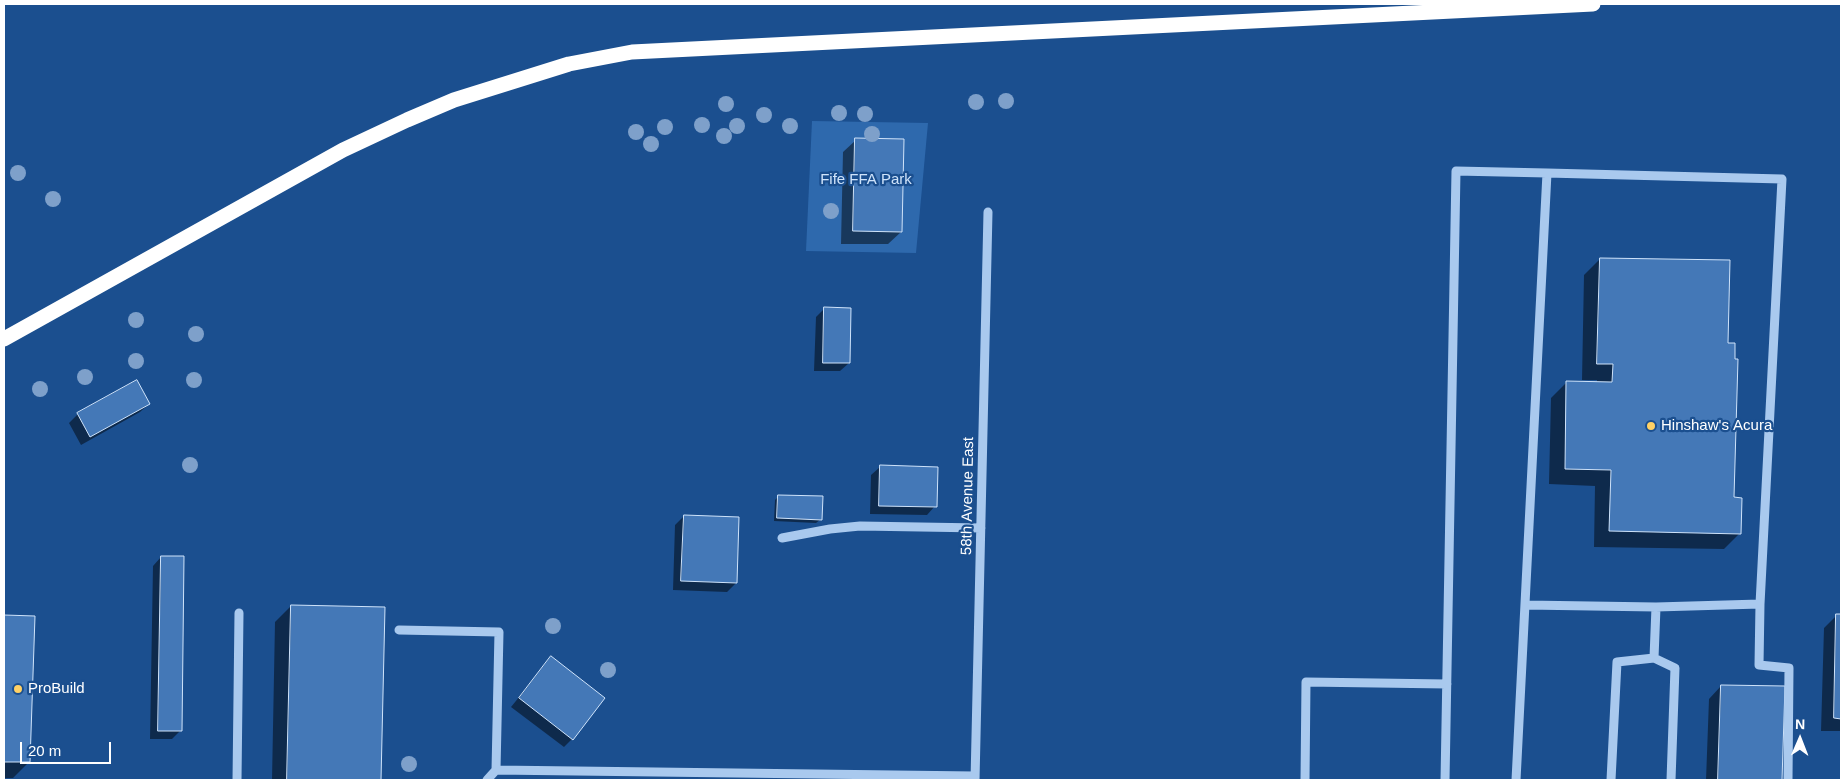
<!DOCTYPE html>
<html>
<head>
<meta charset="utf-8">
<style>
	body { margin:0 }
	#map { position:relative; width:1845px; height:784px; overflow:hidden; background:#1b4f8f; font-family:Helvetica,sans-serif }
	canvas { display:block }
	.frame { position:absolute; inset:0; border:5px solid #fff; pointer-events:none }
	.north { position:absolute; left:1775px; top:714px; width:50px; height:50px; -webkit-text-stroke:4px #1b4f8f; paint-order:stroke; rotate:1deg; font-size:14px; font-weight:700; line-height:20px; text-align:center; color:#fff }
	.north::after { content:''; display:block; margin:auto; width:18px; height:22px; background:#fff; clip-path:polygon(50% 0,100% 100%,50% 72%,0 100%) }
	.scale { position:absolute; left:20px; top:742px; width:91px; height:22px; box-sizing:border-box; border:2px solid #fff; border-top:0; padding-left:6px; font-size:15px; line-height:18px; white-space:nowrap; color:#fff; -webkit-text-stroke:4px #1b4f8f; paint-order:stroke }
</style>
</head>
<body>
<div id="map">
<canvas width="1845" height="784"></canvas>
<div class="frame"></div>
<div class="north">N</div>
<div class="scale">20 m</div>
</div>
<script>
const g = document.querySelector('canvas').getContext('2d');
g.lineJoin = 'round';
function paint(path, color) {
  g.fillStyle = color;
  g.fill(path, 'evenodd');
}
function trace(path, color, width, dash) {
  g.strokeStyle = color;
  g.lineWidth = width;
  g.lineCap = dash ? 'butt' : 'round';
  g.setLineDash(dash || []);
  g.stroke(path);
}
function write(font, color, halo, rows, align = 'center') {
  g.font = font + ' Helvetica,sans-serif';
  g.lineWidth = 4.5;
  g.setLineDash([]);
  g.textBaseline = 'middle';
  g.strokeStyle = halo;
  g.fillStyle = color;
  for (const [text, x, y, turn = 0] of rows) {
    g.save();
    g.translate(x, y);
    g.rotate((+turn || 0) * Math.PI / 180);
    g.textAlign = isNaN(turn) ? turn : align;
    if (halo) g.strokeText(text, 0, 0);
    g.fillText(text, 0, 0);
    g.restore();
  }
}
paint(new Path2D(`
	M812,121l116,2 -12,130 -110,-2z`), '#2e69ad');
paint(new Path2D(`
	M856,140l45,92 -13,12h-47l2,-92z
	M1600,259l127,85 6,155 7,34 -16,16 -130,-2 1,-61 -46,-2 2,-86 16,-16 30,1v-3h-15l2,-105z
	M824,309l25,54 -9,8h-26l2,-54z
	M149,404l-9,8 -59,33 -12,-22 9,-9z
	M880,467l55,39 -8,9 -57,-1 1,-39z
	M779,496l42,23 -5,4 -42,-2 1,-21z
	M684,516l52,67 -9,9 -54,-2 2,-65z
	M161,557l19,174 -8,8h-22l3,-173z
	M291,606l93,2 -4,172h-108l3,-158z
	M1837,615l4,1v115h-20l3,-103z
	M4,616l30,1 -5,145 -16,16h-9z
	M551,658l21,81 -8,8 -53,-40z
	M1721,686l63,1 -3,93h-75l3,-81z`), '#0007');
const building = new Path2D(`
	M855,138l49,1 -2,93 -49,-1z
	M1600,258l130,2 -2,83h7v16h3l-4,138 8,1 -1,36 -132,-3 2,-61 -46,-1 1,-88 46,1 1,-18h-16z
	M824,307l27,1 -1,55h-27z
	M137,380l13,24 -60,33 -13,-24z
	M880,465l58,2 -1,40 -58,-1z
	M778,495l45,1 -1,24 -45,-2z
	M684,515l55,2 -2,66 -56,-2z
	M161,556h23l-2,175h-24z
	M291,605l94,2 -4,173h-94z
	M1836,614h5v105l-7,-1z
	M4,615l31,1 -5,146h-26z
	M551,656l54,42 -32,42 -54,-42z
	M1721,685l64,1 -3,94h-64z`);
paint(building, '#4478b7');
trace(building, '#cfe3fa', 1);
trace(new Path2D(`
	M782,538l48,-9 30,-3 121,2
	M1760,604l-1,61 30,3 -1,112
	M1526,605l130,2
	M399,630l100,2 -3,138 -9,10
	M496,770l479,6
	M237,780l2,-167
	M975,780l13,-568
	M1305,780l1,-98 141,2
	M1445,780l11,-609 91,2
	M1516,780l31,-607 235,6 -22,425 -104,3 -2,51
	M1611,780l6,-118 37,-4 21,10 -4,112`), '#a9c9ee', 9);
trace(new Path2D(`
	M4,339l339,-189 64,-30 47,-20 115,-36 63,-12 961,-48`), '#fff', 15);
g.fillStyle = '#7ea0ca';
for (const [x, y] of [
	[1006,101],
	[976,102],
	[726,104],
	[839,113],
	[865,114],
	[764,115],
	[702,125],
	[737,126],
	[790,126],
	[665,127],
	[636,132],
	[872,134],
	[724,136],
	[651,144],
	[18,173],
	[53,199],
	[831,211],
	[136,320],
	[196,334],
	[136,361],
	[85,377],
	[194,380],
	[40,389],
	[190,465],
	[553,626],
	[608,670],
	[409,764]
]) {
  g.beginPath();
  g.arc(x, y, 8, 0, 2 * Math.PI);
  g.fill();
}
for (const [x, y, r, color] of [
	[1651,426,5,"#ffd166"],
	[18,689,5,"#ffd166"]
]) {
  const dot = new Path2D();
  dot.arc(x, y, r, 0, 2 * Math.PI);
  g.fillStyle = color;
  g.fill(dot);
  trace(dot, '#1b4f8f', 2);
}
write('15px', '#cfe3fa', '#1b4f8f', [
	["Fife FFA Park",866,180]
]);
write('15px', '#fff', '#1b4f8f', [
	["Hinshaw's Acura",1661,426],
	["ProBuild",28,689]
], 'left');
write('15px', '#fff', '#1b4f8f', [
	["58th Avenue East",968,496,-89]
]);
</script>
</body>
</html>
